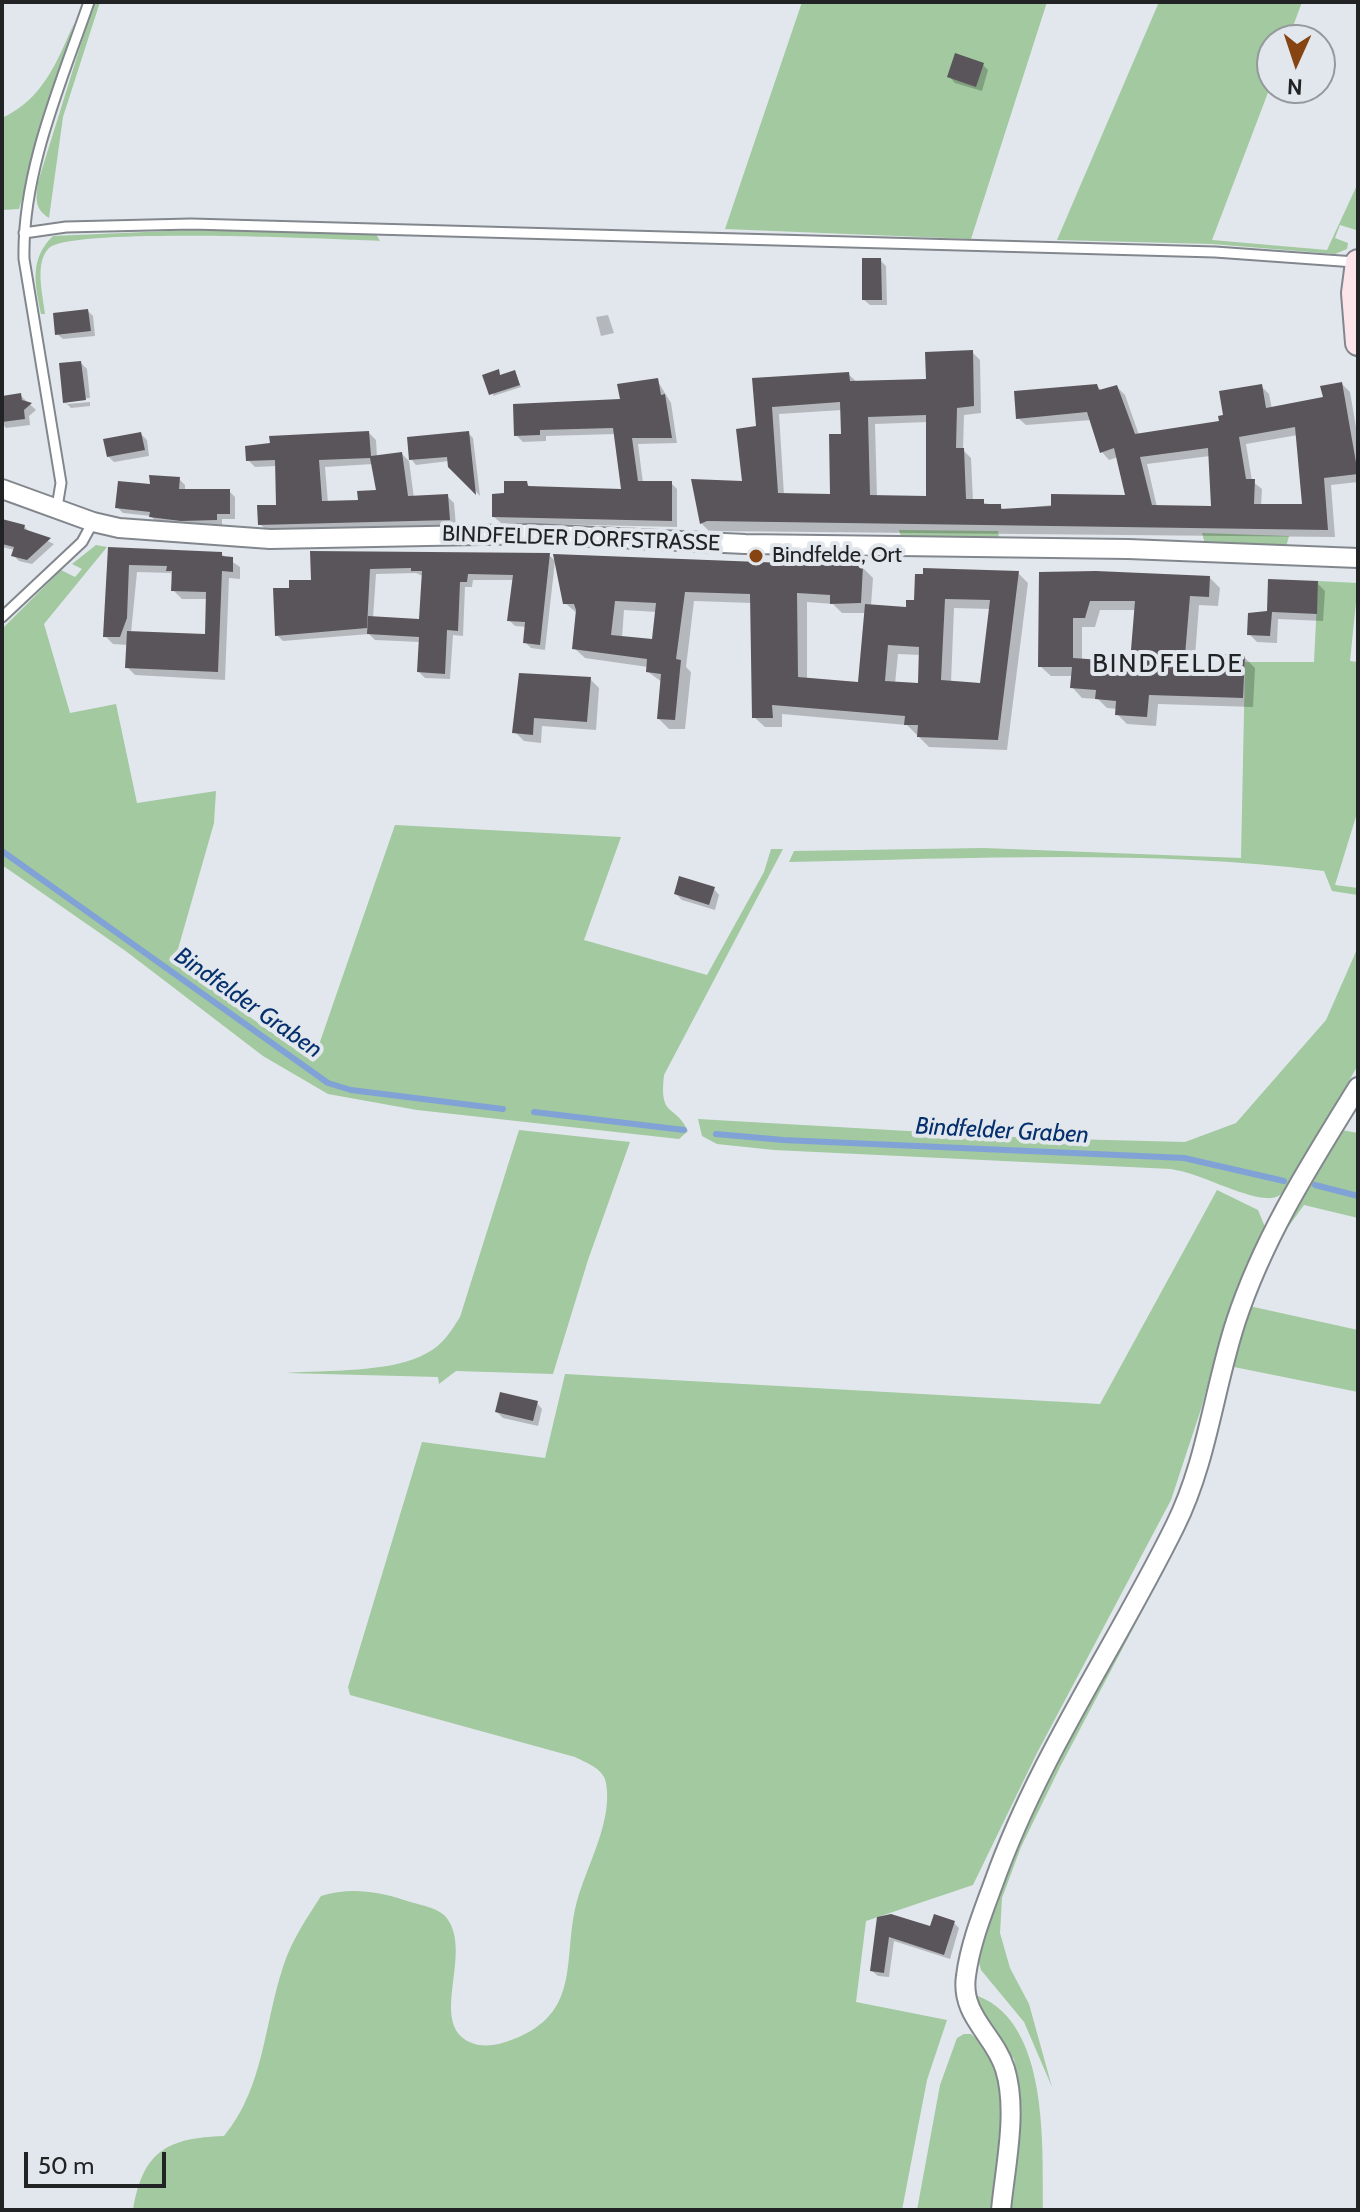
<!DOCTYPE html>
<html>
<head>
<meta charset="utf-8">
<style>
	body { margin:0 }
	#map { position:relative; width:1360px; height:2212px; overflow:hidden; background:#e2e7ed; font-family:Cabin,sans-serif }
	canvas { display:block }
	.frame { position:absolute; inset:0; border:4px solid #212325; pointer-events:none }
	.north { position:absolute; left:1256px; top:24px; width:80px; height:80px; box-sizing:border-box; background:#e2e7ed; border:2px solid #95999d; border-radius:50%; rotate:183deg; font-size:22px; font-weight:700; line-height:32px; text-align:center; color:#212325 }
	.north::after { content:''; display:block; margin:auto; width:28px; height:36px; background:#864413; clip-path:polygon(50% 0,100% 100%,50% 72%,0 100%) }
	.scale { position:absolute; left:24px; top:2152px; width:142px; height:36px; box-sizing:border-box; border:4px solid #212325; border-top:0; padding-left:10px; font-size:24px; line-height:28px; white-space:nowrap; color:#212325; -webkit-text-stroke:6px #e2e7ed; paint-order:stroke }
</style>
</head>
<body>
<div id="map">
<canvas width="1360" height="2212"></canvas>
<div class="frame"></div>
<div class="north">N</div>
<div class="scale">50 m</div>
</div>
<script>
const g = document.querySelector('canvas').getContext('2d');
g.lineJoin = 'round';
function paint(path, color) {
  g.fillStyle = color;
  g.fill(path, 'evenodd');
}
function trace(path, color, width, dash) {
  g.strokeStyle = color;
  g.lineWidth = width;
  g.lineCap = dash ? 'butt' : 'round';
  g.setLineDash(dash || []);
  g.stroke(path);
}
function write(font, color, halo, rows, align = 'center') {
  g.font = font + ' Cabin,sans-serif';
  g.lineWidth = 8;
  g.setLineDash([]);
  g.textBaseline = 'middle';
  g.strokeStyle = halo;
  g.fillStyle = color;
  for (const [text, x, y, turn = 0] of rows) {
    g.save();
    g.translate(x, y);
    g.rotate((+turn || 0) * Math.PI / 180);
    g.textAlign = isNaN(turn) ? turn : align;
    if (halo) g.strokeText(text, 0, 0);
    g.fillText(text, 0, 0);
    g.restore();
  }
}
paint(new Path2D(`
	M94,2h6l-37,115 -14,101c-15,-10 -13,-19 -11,-36z
	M802,2h245l-76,237 -246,-10z
	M1159,2h143l-14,38h-16v42l-60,158 115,10 31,-67 -2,47 -16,-5 -5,13 13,5 -1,6 -12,5 -123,-10 -155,-4z
	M74,23l-55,186 -17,1v-92c41,-19 55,-56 72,-95z
	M192,230l184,4 4,7c-47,-2 -308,-14 -331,7 -15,15 -6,47 -4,66h-4c-6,-30 -12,-55 12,-78z
	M899,530l99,1 1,6 -4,4 -93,-1z
	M1202,533l87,3 -3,11 -81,-3z
	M96,545l11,2 -63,77 26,89 46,-9 21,99 79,-12 -2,32 -40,140 139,99 82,-237 226,12 -37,103 123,35 57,-103 7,-23h12l-119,226c-5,44 11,28 24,56l-9,8 -262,-29 -89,-16 -65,-38 -136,-104 -125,-87v-236l59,-59 14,7 7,-8 -10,-5z
	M1318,581l40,2 -8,78 8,1v148l-23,75 23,3v7l-26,-4 -8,-20c-177,-22 -357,-12 -535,-9l5,-11 190,-3 257,10 4,-196h69z
	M1358,947v118l-70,122c-6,8 -12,12 -22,11 -27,-2 -64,-24 -95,-29l-397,-19 -57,-6 -15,-8 -4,-17 332,19 155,4 51,-19 90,-103z
	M519,1130l111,12 -42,118 -35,114 -97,-3 -17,13 -1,-7 -152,-4c39,-3 107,0 141,-20 16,-8 24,-22 33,-36z
	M1341,1130l17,3v85l-54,-13 -26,36z
	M1217,1190l41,20 7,17 -40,94 -24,88 -30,91 -134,253 -64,132 -107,36 -10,81 91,18 -20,60 -25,130h-769c10,-59 34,-72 91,-74 40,-48 40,-112 59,-169 8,-26 24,-49 38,-71 28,-9 56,-5 83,4 12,4 31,7 40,15 33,34 -19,110 28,128 15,6 33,0 47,-6 63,-28 43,-81 58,-136 10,-36 36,-80 29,-118 -2,-14 -19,-20 -31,-26l-225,-62 -2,-8 74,-245 123,16 20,-84 535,30z
	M1249,1306l109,24v62l-129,-26z
	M1188,1511l4,1 -8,20 -124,235 -39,80 -19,51 -2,35 10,35 19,36 23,83 -28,-65 -43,-52 -4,-15 41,-115z
	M978,1996c72,28 64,152 65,214h-35l10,-127 -4,-24 -29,-36 -11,-25z
	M964,2034h7l22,19 10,33 -10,124h-76l23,-125 17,-47z`), '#a2c99f');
paint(new Path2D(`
	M983,65l5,5 -6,21 -27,-8 -5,-6z
	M880,260l6,6 1,39h-17l-6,-5z
	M88,311l5,5 2,20 -32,3 -6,-5z
	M608,315l6,18 -13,3 -5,-19z
	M972,352l8,8 1,53 -17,2 -1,35 8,8 2,43 27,5 4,4 124,-13 -10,-40 -9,3 -7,-8 -10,-32 -66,5 -8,-7 79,-32 5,5 15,-4 8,8 14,40 82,-12 40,-37 8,8 3,15 53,-10 17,-15 8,8 8,47v43l-27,3 4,52 -626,-6 -8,-8 43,-40 14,-55 -4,-48 94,-6 9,8 71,-1zM842,410l1,26 -11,60 -48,-1 -5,-81zM928,422v76l-51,-1 -2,-73zM1298,435l6,71h-43l1,-17 -10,-8 -6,-37zM1210,456l3,52 -56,-1 -10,-43z
	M81,363l6,6 3,29 -23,2v4l-2,-2z
	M498,372l3,5 14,-4 6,14 -28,9z
	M657,380l14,23 6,40 -39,1 5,39h28l6,6v38l-176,-4 -7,-6 12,-22 20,-12 5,5 92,3 -7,-57 -70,2v5l-23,1 -7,-7 106,-34z
	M21,396l15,14 -7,6 1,9 -24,3 -4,-5v-25z
	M90,402v4l-19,2 -4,-4z
	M369,433l7,7 1,17 25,-3 7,7 5,37 33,-2 7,7 2,23 -189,5 -7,-7 18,-17 -1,-41 -22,1 -7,-7zM373,464l6,28 -19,10 -32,1 -3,-36z
	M468,433l5,5 7,58 -31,-35 -33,4 -5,-6z
	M141,434l6,6 2,16 -35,6 -6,-6z
	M179,479l6,6v6h44l6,6v22h-13v6l-65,-2 -6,-7 -28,-3 -6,-6z
	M2,521l22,5 5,6 25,12 -22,20 -13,-3 -5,-5 1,-6 -13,-3z
	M109,549l112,5 19,13v12l-11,-1 -4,102 -90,-5 -8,-8 1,-22 -15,-1 -8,-8zM137,572l34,1 2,17 9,9h26l-2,37 -75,-3z
	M312,553l237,2 6,6 -10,89 -14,-2 -6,-6 2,-15 -12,-1 -6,-6 6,-40h-42l-1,7h-7l-2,49 -10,-1 -3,44 -25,-1 -6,-6 1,-30 -45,-2 -6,-6 -86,7 -6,-6 14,-45 22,-8zM416,573l7,3 -2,45 -48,-3 3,-44z
	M863,568l10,10 -2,28 37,3 110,-36 10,10 -21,167 -78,-3 -22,-22 -125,-11v13h-17l-11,-10 -2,-114 -58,-2 -8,66 5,5 -6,57h-16l-10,-10 3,-37 -14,-10v-5l-63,-9 -11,-10 4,-34 -13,-11zM807,602l26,2 9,9h24l-6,72 -53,-5zM954,608l37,1 -10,76 -30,-2zM624,610l33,2 -4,29 -31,-3zM898,654l23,1 -1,30 -25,-1z
	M1041,574l169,4 10,10 -2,18 -19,-1 -5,64 33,2 18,-13 10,10 -2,39 -95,-3 -2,22 -29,-2 -10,-10 1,-5 -11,-1 -9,-9 -16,-1 -10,-11 1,-11h-22l-11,-10zM1100,610h36l-5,54 -49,-4v-33h13z
	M1317,583l8,8 -2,30 -45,-2 -1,24 -20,-1 -8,-8 20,-21z
	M521,675l69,4 9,9 -3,42 -54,-4 -1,17 -17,-2 -9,-9z
	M714,889l5,6 -4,15 -33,-10 -6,-6z
	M537,1403l5,6 -4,17 -35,-8 -6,-6z
	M879,1918l52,10 23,-5 5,5 -9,31 -56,-18 -5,36 -11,-1 -6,-5z`), '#0003');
trace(new Path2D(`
	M2,851l326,232 23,7 152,19
	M534,1112l150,18
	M716,1134l67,6 401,18 100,23
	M1315,1185l43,11`), '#81a2d7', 6);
paint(new Path2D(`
	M955,53l29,10 -8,24 -29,-10z
	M862,258h19l1,42h-20z
	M88,309l3,22 -36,4 -2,-22z
	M973,350l1,56 -17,2 -1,40h8l2,51h18v5h17v5l50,-3v-12l74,1 -11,-47 -14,5 -13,-41 -71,7 -2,-28 83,-7 2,6 18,-5 18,49 84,-13 -1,-5 5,-1 -4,-24 43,-7 4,24 57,-11 -3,-11 22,-4 16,92 -34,4 4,52 -621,-9 -7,3 -9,-45 51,2 -6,-52 20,-3 -4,-48 97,-6 1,9 76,-2 -1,-27zM840,402l1,32h-12l1,60 -52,-1 -6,-86zM926,415v81l-56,-1 -2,-78zM1295,427l7,77h-48l1,-25h-9l-7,-42zM1208,448l3,58 -59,-1 -12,-48z
	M81,361l5,39 -23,3 -4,-40z
	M499,369l1,6 15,-5 5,15 -31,10 -7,-20z
	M658,378l3,17 4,-1 7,44h-40l6,43h34v40l-180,-4v-23l12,-1v-12h23l1,5 93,3 -8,-61 -73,2v5l-26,1 -1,-32 107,-5 -3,-15z
	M21,393l1,7 10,3 -8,7 1,9 -23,3v-26z
	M369,431l2,25 31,-4 6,44 40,-2 2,26 -192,5 -1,-20h19l-1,-45 -29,1 -1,-15 25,-3 -1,-7zM370,458l6,32 -19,1 1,9 -36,1 -3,-41z
	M469,431l7,64 -28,-28 -1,-10 -38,3 -2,-23z
	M141,432l4,18 -38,7 -4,-18z
	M149,475l31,2 -1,12h51v25h-13v6l-36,1 -32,-4 1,-5 -35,-4 3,-27 32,3z
	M2,519l23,6 -1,4 27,9 -24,22 -16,-4 3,-9 -12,-3z
	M108,547l114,5v4l11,1v15l-11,-1 -4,101 -93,-4 2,-37 78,3 1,-42 -35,-1 1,-20h-6l1,-5 -38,-1 -2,53 -7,19h-17z
	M310,551l240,2 -10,92 -17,-2 2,-21 -18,-1 6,-46 -45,-1 -1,8h-7l-2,49 -11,-1 -2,44 -28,-2 2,-35 -52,-3 1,-18 51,3 3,-48h-11v-3l-41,1 -3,59 -92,8 -2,-48h16v-8h22z
	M553,554l310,12 -2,37 -31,1v-9l-33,-2 1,84 60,5 7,-78 41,3v-7h8l1,-26h8v-6l96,3 -21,169 -81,-3 1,-12h-14l1,-9 -133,-11 1,13h-21l-2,-124 -65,-2 -9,67 5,1 -6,60 -18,-1 4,-45 -15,-2 1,-13 -75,-10 4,-39 -2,-6h-11zM945,599l45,1 -10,83 -39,-3zM615,601l41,2 -4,36 -41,-4zM888,645l31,2 -1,36 -33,-2z
	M1096,571l114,5 -1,21 -19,-1 -6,71 41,2v-15l20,2 -2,42 -94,-3 -2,22 -32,-2 1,-14 -21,-2 1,-9 -26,-2 2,-21h-34l1,-95zM1090,601h45l-5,61 -57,-4v-40h12z
	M1268,579l50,2 -1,33 -45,-2 -2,24 -23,-1 1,-22 19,-2z
	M519,673l72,4 -4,45 -53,-4 -1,17 -21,-2z
	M679,876l36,11 -6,18 -35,-11z
	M500,1392l38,9 -5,20 -38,-9z
	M891,1914l39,12 4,-12 21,7 -11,34 -55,-18 -5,36 -14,-2 7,-54z`), '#5a555a');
const lane = new Path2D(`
	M24,233l42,-6 125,-3 1024,28 140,10
	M57,507l4,-24 -37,-224c-2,-87 37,-176 65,-257
	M2,617l80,-75 11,-20`);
const street = new Path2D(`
	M2,489l91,33 26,6 151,11 262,-5 213,10 383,5 230,9
	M1001,2210c4,-43 17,-99 4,-141 -10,-34 -45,-53 -39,-93 4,-32 17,-64 28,-94 45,-126 122,-236 181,-356 32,-64 39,-138 61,-205 28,-85 75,-158 122,-234`);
const secondary = new Path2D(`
	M1358,262l-4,31 4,50`);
trace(lane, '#82878d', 13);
trace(street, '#82878d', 22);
trace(secondary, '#82878d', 28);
trace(lane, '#fff', 9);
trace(street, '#fff', 18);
trace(secondary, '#fbe4ea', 24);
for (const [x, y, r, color] of [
	[756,556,8,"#864413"]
]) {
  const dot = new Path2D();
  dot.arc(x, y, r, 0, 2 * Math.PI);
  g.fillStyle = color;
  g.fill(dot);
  trace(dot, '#e2e7ed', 3);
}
write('22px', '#212325', '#e2e7ed', [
	["BINDFELDER DORFSTRASSE",581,539,2]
]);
write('22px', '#212325', '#e2e7ed', [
	["Bindfelde, Ort",772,556]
], 'left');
write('italic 24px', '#05306d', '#e2e7ed', [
	["Bindfelder Graben",248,1003,35],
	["Bindfelder Graben",1002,1131,3]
]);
g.letterSpacing = '2px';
write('26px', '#212325', '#e2e7ed', [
	["BINDFELDE",1168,664]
]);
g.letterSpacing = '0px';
</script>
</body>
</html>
